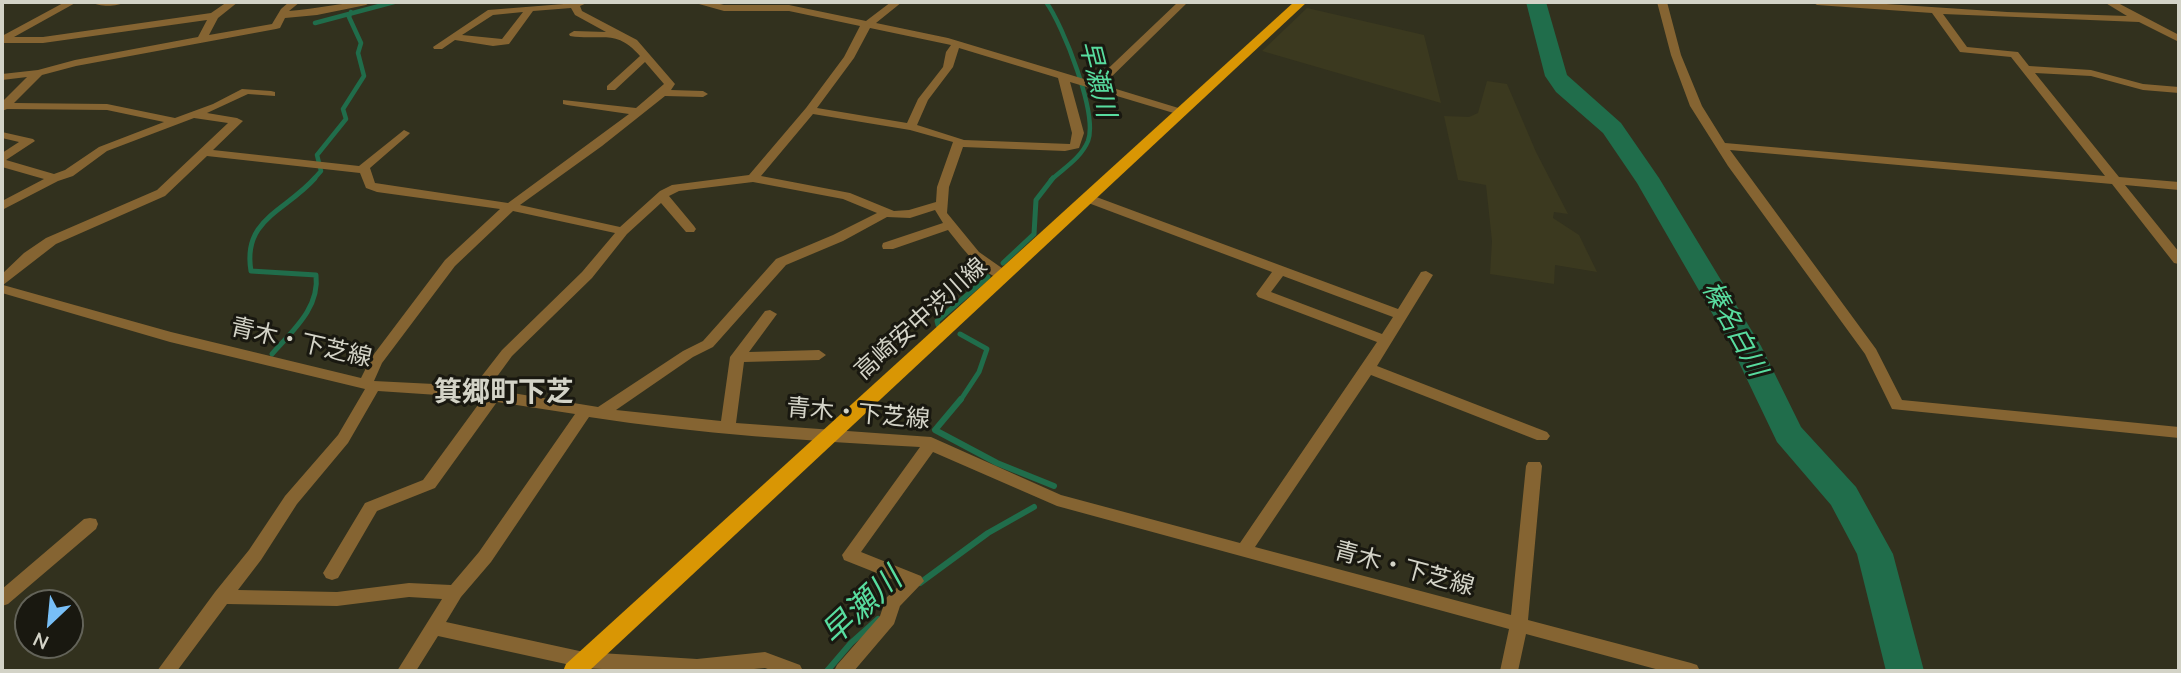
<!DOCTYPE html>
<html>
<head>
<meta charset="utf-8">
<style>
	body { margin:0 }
	#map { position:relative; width:2181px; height:673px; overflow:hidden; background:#32311e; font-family:Mulish,sans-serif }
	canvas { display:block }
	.frame { position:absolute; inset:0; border:4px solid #d3d3c7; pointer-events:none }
	.north { position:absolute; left:14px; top:589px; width:70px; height:70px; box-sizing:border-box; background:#191810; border:2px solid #636359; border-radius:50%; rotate:206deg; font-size:19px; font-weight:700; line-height:28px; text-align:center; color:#d3d3c7 }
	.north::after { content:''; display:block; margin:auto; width:24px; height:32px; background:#78bff7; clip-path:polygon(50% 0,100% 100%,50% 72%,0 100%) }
</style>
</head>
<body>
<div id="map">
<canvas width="2181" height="673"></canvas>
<div class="frame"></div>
<div class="north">N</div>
</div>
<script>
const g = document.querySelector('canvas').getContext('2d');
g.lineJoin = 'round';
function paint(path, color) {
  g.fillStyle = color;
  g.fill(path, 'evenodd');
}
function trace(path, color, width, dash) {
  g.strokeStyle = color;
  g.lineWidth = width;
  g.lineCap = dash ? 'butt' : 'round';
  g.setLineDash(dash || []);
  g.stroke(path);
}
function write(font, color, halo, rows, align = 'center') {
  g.font = font + ' Mulish,"Noto Sans JP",sans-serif';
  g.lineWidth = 6;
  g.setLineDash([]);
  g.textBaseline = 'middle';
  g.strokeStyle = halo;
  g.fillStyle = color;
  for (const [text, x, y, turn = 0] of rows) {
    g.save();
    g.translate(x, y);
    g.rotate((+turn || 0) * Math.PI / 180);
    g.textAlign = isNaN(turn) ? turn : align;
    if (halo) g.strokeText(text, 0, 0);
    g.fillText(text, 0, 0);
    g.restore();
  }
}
paint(new Path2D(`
	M1307,8l117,27 17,68 -179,-52z
	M1487,81l20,3 29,68 32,62 -14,-2 -1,6 26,17 18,37 -42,-7 -1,19 -64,-10 2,-33 -6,-56 -28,-5 -14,-64 25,1 9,-4z`), '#3b391f');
trace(new Path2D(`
	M1046,2c17,23 52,112 42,139 -7,17 -24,27 -37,39
	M315,23l79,-21
	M313,180l8,-9 -4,-16 29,-36 -3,-10 21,-33 -6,-23 3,-10 -12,-26 2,-5`), '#206d4b', 4.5);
trace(new Path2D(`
	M1003,263l31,-29 2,-34 17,-22
	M938,325l-1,-4 51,-44
	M272,354c20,-23 48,-46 44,-79l-65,-4c-9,-52 35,-60 64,-93
	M960,401l19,-29 8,-23 -27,-15`), '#206d4b', 5);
trace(new Path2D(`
	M961,399l-26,31 62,33 57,23
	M920,583l68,-50 46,-26
	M827,671l24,-28 27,-24`), '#206d4b', 6);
paint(new Path2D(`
	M1526,2h20l21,73 54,48 38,55 102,168 40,81 55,60 37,67 31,117h-38l-29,-117 -26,-49 -54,-63 -46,-96 -94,-163 -34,-50 -47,-41 -11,-16z`), '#206d4b');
paint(new Path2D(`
	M65,2h12l-63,35h29l168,-24 16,-11h11l-20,16 -9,17 63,-11 9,-15 8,-7h11l-11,9c28,-2 54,-9 82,-9l-5,3 -49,10 -32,3 -5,10 -4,1 -200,37 -34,9 -28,28 93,1 68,14 38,-14 29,-15 29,2 4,1v4l-27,-2 -41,19 30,5 6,3 -30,29 146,16 45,-36 6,3 -2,2 -38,33 5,15 133,20 121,-89 -62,-9 -4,-1v-4l73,8 28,-24 -19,-22 -30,28h-8v-4l33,-30c-24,-28 -38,-15 -70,-20l-1,-2 5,-3 32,1 -31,-17 -4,-7 -38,3 -24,33 -16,2 -38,-6 -13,9h-8l-1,-2 55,-37 101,-8 -9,4 2,5 55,29 38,44 -4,6 32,1 5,3 -5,3 -38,-1 -63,50 -82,59 100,22 40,-36 12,-6 77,-10 57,-67 38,-51 16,-31 -71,-15h-65l-25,-7 -2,-2h15l12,3h65l77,16 25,-19h11l-26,21 72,15 146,44 84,-80h10l-85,83 82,25v4h-8l-107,-32 14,51 -5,15 -14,3 -102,-4 -14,40 -2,26 32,39 30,21 2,3 -2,3c-22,4 -49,-34 -61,-49l-55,19h-10l-1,-3 1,-3 60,-20 -8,-13 -25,8 -23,-1 -44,24 -57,24 -73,82 -20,10 -77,53 105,11 9,-64 35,-46 5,-1 7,4 -28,38 70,-2 7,5 -7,5 -75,2 -8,61 195,14 130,58 179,48 137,-201 -119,-45 -2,-3 16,-22 -189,-71 -2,-3 2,-3h8l307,114 23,-37 5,-1 7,4 -56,91 170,66 3,4 -3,4h-10l-166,-65 -116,172 256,68 15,-149 2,-4h12l2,4 -14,154 163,43 6,2 3,6h-37l-137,-37 -8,37h-18l9,-42 -452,-123 -124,-54 -72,100 60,24 3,5 -24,25 -6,18 -40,47h-20l3,-6 43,-49 6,-18 16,-15 -58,-23 -2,-5 78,-108c-110,-6 -221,-13 -331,-30l-98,145 -30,35 -15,25 138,30 113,7 68,-7 35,13 3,6h-30l-8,-3 -33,3h-94l-54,-3 -146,-32 -22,35h-19l45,-72 -33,-2 -72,9 -110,-2 -50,67h-20l58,-79 34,-42 36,-54 53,-61 27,-46 -195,-47 -168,-49v-19l22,-21 22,-15 111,-48 71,-67 -34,-5 -87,33 -34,25 -15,5 -56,29v-9l42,-22 -42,-12v-14l17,-11 -17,-4v-6l31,7 2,2 -29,19 48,14 11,-4 34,-23 65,-25 -57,-12 -100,-1 -5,2v-9l25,-25 -25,3v-6l36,-4 37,-10 123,-23 9,-17 -164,23h-41v-7zM523,12l-21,27 -40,-4 31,-20zM870,28l81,17 -5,7 -3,15 -25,32 -11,24 -90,-15 37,-50zM959,48l99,30 14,55 -2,11 -106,-4 -47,-15 11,-25 25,-33zM813,114l97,16 43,12 -16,45 -1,15 -27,8 -15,1 -44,-18 -89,-17zM207,156l153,17 6,15 11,4 123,17 -55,51 -74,98 -10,20 -190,-46 -168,-47 53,-41 109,-48zM753,182l90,17 34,14 -44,22 -57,24 -73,82 -20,10 -85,56 -110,-18 24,-33 80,-78 35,-44 34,-31 25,29h8l2,-3 -2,-3 -25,-30 10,-5zM513,211l102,22 -33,39 -80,78 -28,36 -100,-5 8,-18 73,-97zM1283,276l110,41 -11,17 -111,-42zM378,391l105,7 -60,82 -58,23 -42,70 3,5 6,2 6,-2 39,-67 58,-23 62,-86 78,12 -96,138 -28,33 -42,-2 -72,9 -99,-2 23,-30 36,-56 51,-61z
	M91,2h34c-8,5 -26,5 -34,0z
	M1657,2h10l14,53 21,51 23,37 380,33 -94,-119 -51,-5 -28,-39 -115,-8 -5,-3h44l151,10 120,4 -23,-14h12l63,33v7l-40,-20 -196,-8 24,33 51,5 11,14 62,4 52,14 36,3v6l-36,-3 -52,-14 -56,-3 84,104 60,5v8l-54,-5 54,67v12l-5,-1 -62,-79 -382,-34 146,199 26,51 277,27v11l-287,-29 -27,-55 -137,-188 -38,-60 -19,-51z
	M90,518l6,1 2,5 -2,5 -88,75 -6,2v-17l82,-70z`), '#856432');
paint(new Path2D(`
	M1294,2h13l-718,669h-26l3,-7z`), '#d99604');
write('24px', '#d3d3c7', '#191810', [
	["高崎安中渋川線",921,319,-42],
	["青木・下芝線",301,343,13],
	["青木・下芝線",858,414,5],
	["青木・下芝線",1404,569,15]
]);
write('italic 26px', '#58dc9f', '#191810', [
	["早瀬川",1097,79,76],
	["榛名白川",1734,329,61]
]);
write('bold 28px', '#d3d3c7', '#191810', [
	["箕郷町下芝",504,393]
]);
write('italic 32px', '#58dc9f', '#191810', [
	["早瀬川",862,607,-43]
]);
</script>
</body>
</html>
